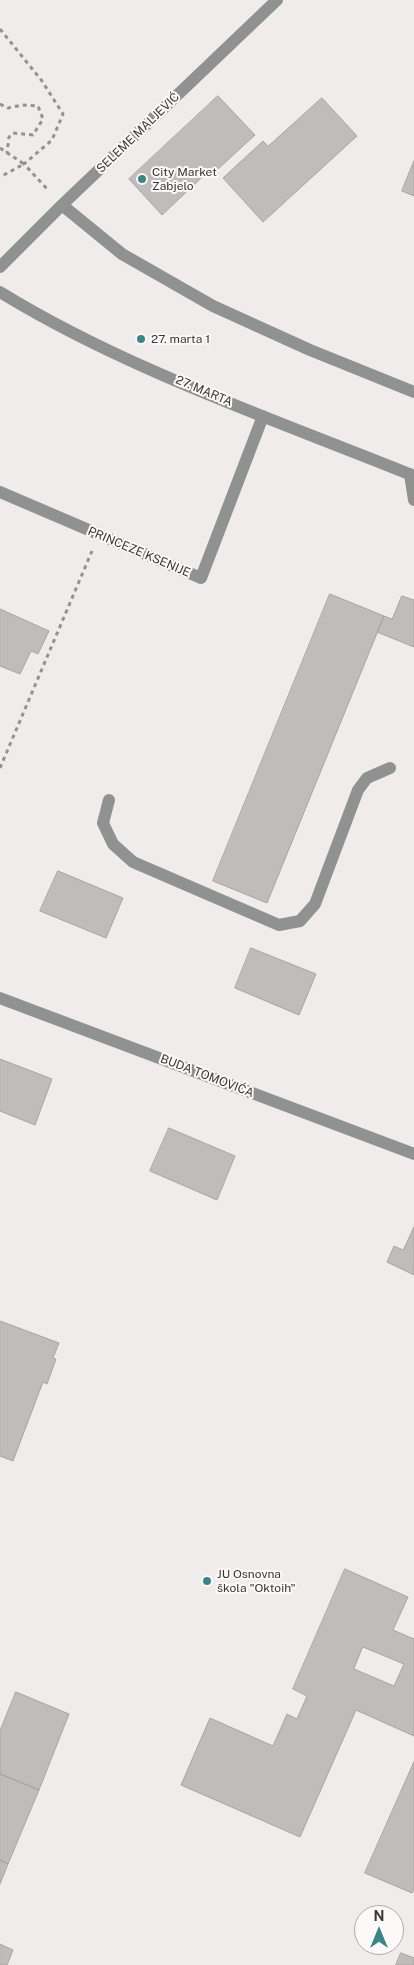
<!DOCTYPE html>
<html>
<head>
<meta charset="utf-8">
<style>
	body { margin:0 }
	#map { position:relative; width:414px; height:1965px; overflow:hidden; background:#f0ecec; font-family:"Public Sans",sans-serif }
	canvas { display:block }
	.north { position:absolute; left:354px; top:1905px; width:50px; height:50px; box-sizing:border-box; background:#fef9f9; border:1px solid #afabab; border-radius:50%; rotate:0deg; font-size:14px; font-weight:700; line-height:20px; text-align:center; color:#383636 }
	.north::after { content:''; display:block; margin:auto; width:18px; height:22px; background:#3c8488; clip-path:polygon(50% 0,100% 100%,50% 72%,0 100%) }
</style>
</head>
<body>
<div id="map">
<canvas width="414" height="1965"></canvas>
<div class="north">N</div>
</div>
<script>
const g = document.querySelector('canvas').getContext('2d');
g.lineJoin = 'round';
function paint(path, color) {
  g.fillStyle = color;
  g.fill(path, 'evenodd');
}
function trace(path, color, width, dash) {
  g.strokeStyle = color;
  g.lineWidth = width;
  g.lineCap = dash ? 'butt' : 'round';
  g.setLineDash(dash || []);
  g.stroke(path);
}
function write(font, color, halo, rows, align = 'center') {
  g.font = font + ' "Public Sans",sans-serif';
  g.lineWidth = 4;
  g.setLineDash([]);
  g.textBaseline = 'middle';
  g.strokeStyle = halo;
  g.fillStyle = color;
  for (const [text, x, y, turn = 0] of rows) {
    g.save();
    g.translate(x, y);
    g.rotate((+turn || 0) * Math.PI / 180);
    g.textAlign = isNaN(turn) ? turn : align;
    if (halo) g.strokeText(text, 0, 0);
    g.fillText(text, 0, 0);
    g.restore();
  }
}
const building = new Path2D(`
	M218,96l37,39 -37,34 -3,-4 -53,50 -33,-36z
	M322,98l35,38 -94,86 -40,-44 40,-37 5,5z
	M414,161v35l-12,-5z
	M330,594l54,22 -117,287 -54,-22z
	M402,596l12,4v47l-37,-15 7,-16 8,3z
	M0,609l49,22 -11,23 -7,-3 -11,23 -20,-8z
	M58,871l65,27 -17,40 -66,-27z
	M251,948l65,26 -17,41 -64,-27z
	M0,1059l52,20 -17,46 -35,-14z
	M169,1128l66,28 -18,44 -67,-29z
	M414,1227v48l-27,-13 7,-16 9,4z
	M0,1321l59,22 -6,15 3,1 -9,25 -4,-2 -30,79 -13,-5z
	M345,1569l63,28 -15,33 21,9v97l-58,-26 -56,127 -119,-52 29,-67 63,28 14,-32 10,5 10,-23 -14,-7zM363,1647l41,17 -10,22 -40,-17z
	M16,1692l53,22 -30,76 -39,-16v-43z
	M414,1762v128l-2,3 -47,-20z
	M0,1774l39,16 -31,74 -8,-4z
	M0,1860l8,4 -8,20z
	M0,1944l13,6 -6,15h-7z
	M401,1953l13,5v7h-18z`);
paint(building, '#c1bcbc');
trace(building, '#a8a4a4', 1);
trace(new Path2D(`
	M0,29l42,52 21,33 -11,26 -28,24 25,27
	M0,104l8,4 14,-3 16,1 5,13 -10,16 -20,-2 -4,4 -2,16
	M0,148l24,16 -24,13
	M0,768l92,-217`), '#959292', 3, [4, 4]);
trace(new Path2D(`
	M62,205l60,49 91,52 97,44 104,42
	M0,267l62,-62 215,-205
	M0,292c127,78 276,128 414,184
	M410,474l4,26
	M0,492l201,86 62,-162
	M109,800l-6,23 10,21 20,18 146,63 21,-4 15,-17 43,-114 9,-12 23,-10
	M0,998l414,156`), '#909292', 12);
for (const [x, y, r, color] of [
	[142,179,5,"#3c8488"],
	[141,339,5,"#3c8488"],
	[207,1581,5,"#3c8488"]
]) {
  const dot = new Path2D();
  dot.arc(x, y, r, 0, 2 * Math.PI);
  g.fillStyle = color;
  g.fill(dot);
  trace(dot, '#fef9f9', 2);
}
write('12px', '#383636', '#fef9f9', [
	["SELEME MALJEVIĆ",138,133,-44],
	["27. MARTA",204,391,23],
	["PRINCEZE KSENIJE",139,552,23],
	["BUDA TOMOVIĆA",207,1076,21]
]);
write('12px', '#383636', '#fef9f9', [
	["City Market",152,172],
	["Zabjelo",152,186],
	["27. marta 1",151,339],
	["JU Osnovna",217,1574],
	["škola \"Oktoih\"",217,1588]
], 'left');
</script>
</body>
</html>
